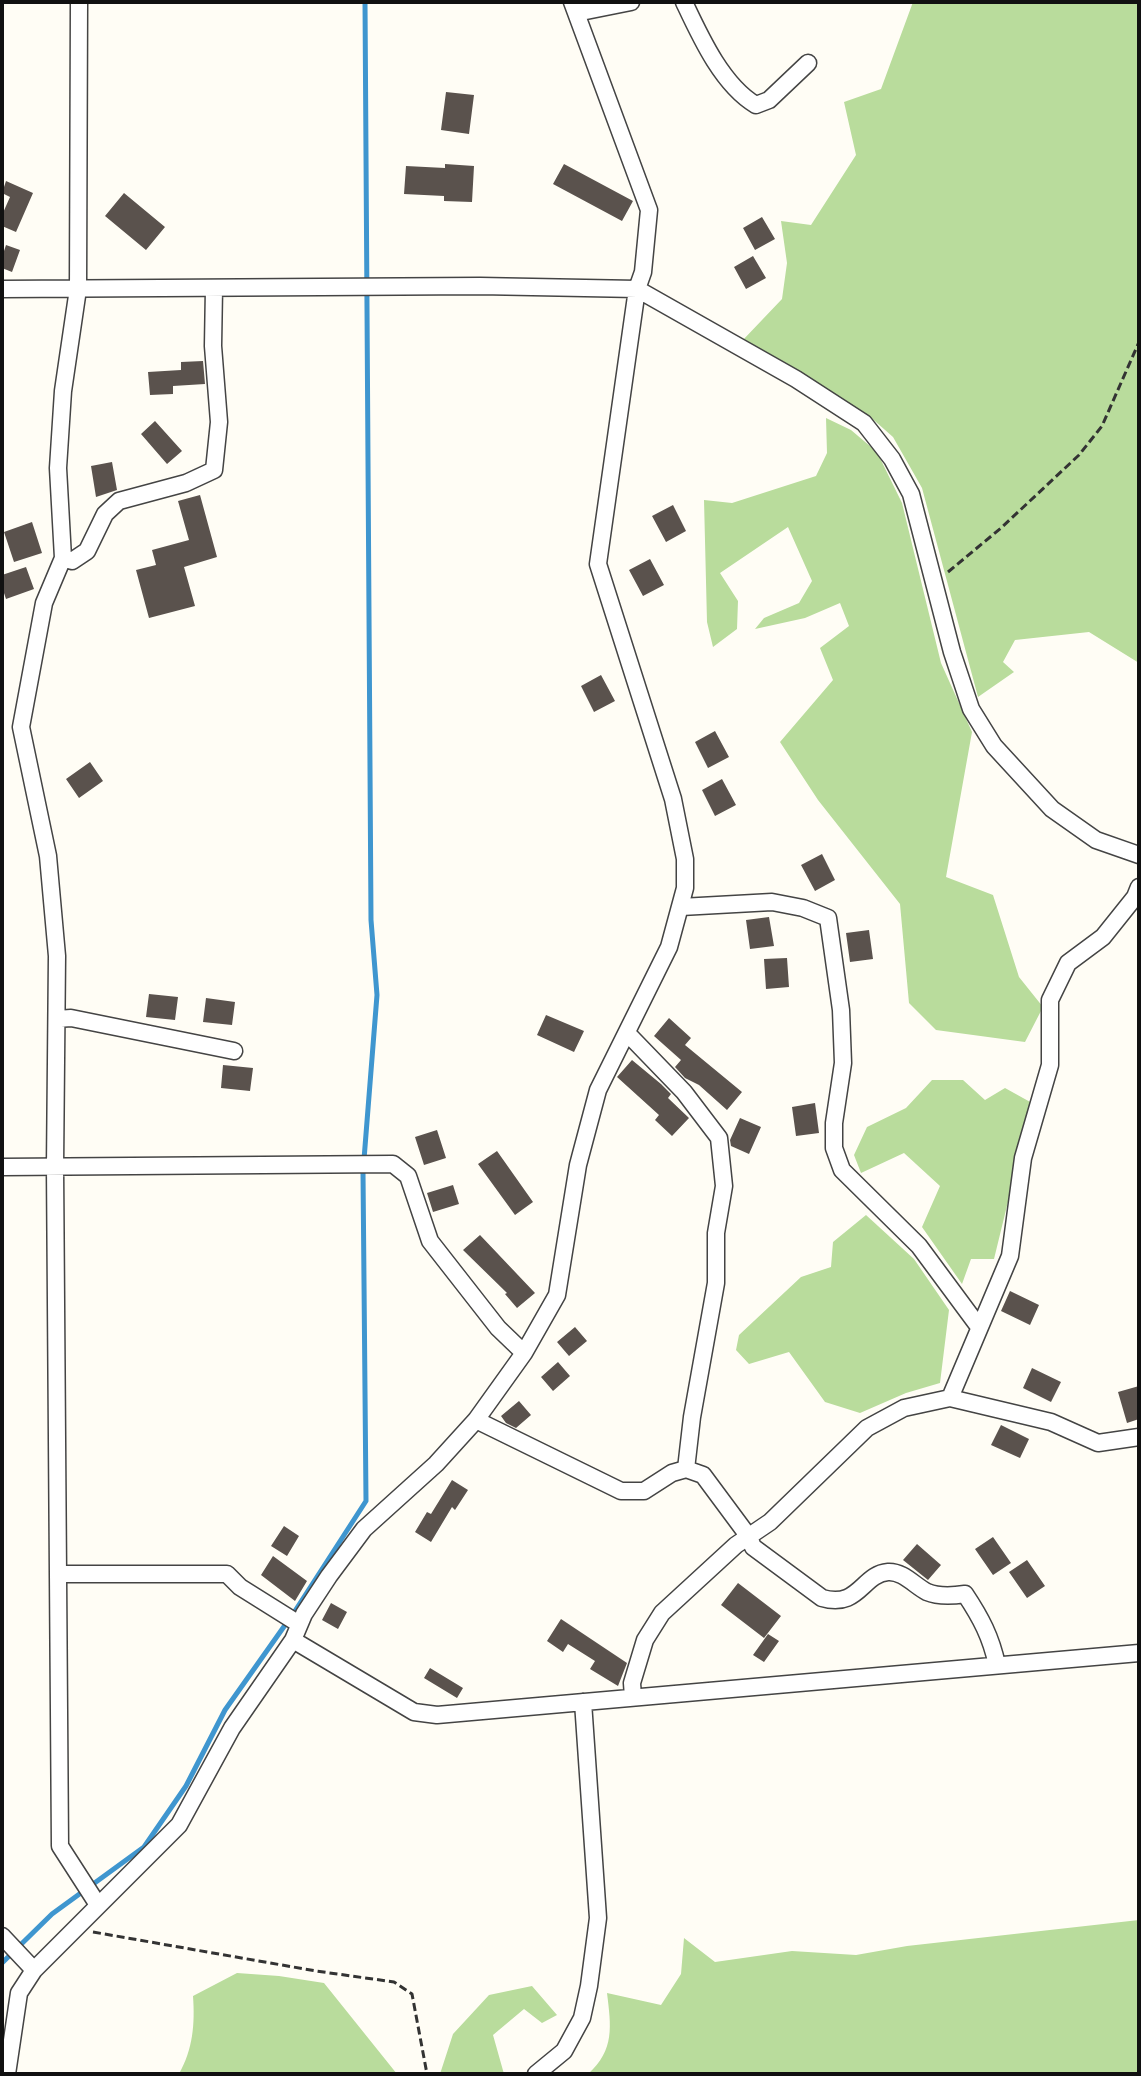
<!DOCTYPE html>
<html>
<head>
<meta charset="utf-8">
<style>
	body { margin:0 }
	#map { position:relative; width:1141px; height:2076px; overflow:hidden; background:#fffdf5; font-family:Spectral,serif }
	canvas { display:block }
	.frame { position:absolute; inset:0; border:4px solid #111; pointer-events:none }
</style>
</head>
<body>
<div id="map">
<canvas width="1141" height="2076"></canvas>
<div class="frame"></div>
</div>
<script>
const g = document.querySelector('canvas').getContext('2d');
g.lineJoin = 'round';
function paint(path, color) {
  g.fillStyle = color;
  g.fill(path, 'evenodd');
}
function trace(path, color, width, dash) {
  g.strokeStyle = color;
  g.lineWidth = width;
  g.lineCap = dash ? 'butt' : 'round';
  g.setLineDash(dash || []);
  g.stroke(path);
}
paint(new Path2D(`
	M913,2h226v661l-50,-31 -74,8 -12,22 11,10 -36,25 -56,-209 -29,-51 -25,-22 -126,-74 40,-42 5,-36 -6,-42 30,4 45,-70 -12,-53 37,-13z
	M826,418l25,12 26,22 25,51 39,160 31,69 -26,145 47,18 26,82 24,30 -18,35 -89,-12 -27,-27 -9,-99 -82,-104 -38,-58 53,-62 -13,-32 29,-22 -9,-23 -35,15 -50,11 9,-11 35,-15 13,-22 -24,-54 -68,46 18,28 -1,28 -24,18 -6,-25 -3,-122 28,3 84,-27 11,-23z
	M932,1080h31l22,20 20,-12 27,15 -38,156h-23l-9,25 -40,-57 18,-41 -36,-33 -43,20 -7,-18 13,-28 39,-19z
	M866,1215l48,44 35,51 -9,73 -34,10 -46,20 -35,-11 -36,-50 -40,12 -13,-14 3,-15 62,-58 30,-10 2,-25z
	M1139,1920v154h-551c27,-24 23,-48 19,-81l54,12 20,-31 3,-36 31,24 77,-11 64,4 51,-9z
	M237,1973l42,3 45,7 73,91h-218c14,-25 16,-50 14,-78z
	M532,1986l25,29 -15,8 -18,-14 -31,26 11,39h-64l13,-40 36,-39z`), '#b9dc9c');
trace(new Path2D(`
	M2,1963l50,-49 92,-67 42,-61 39,-76 70,-99 71,-110 -3,-329 14,-177 -6,-75 -6,-918`), '#3f96cf', 5);
paint(new Path2D(`
	M446,92l28,3 -5,39 -28,-4z
	M445,164l29,2 -2,36 -28,-1v-5l-40,-2 2,-28 39,2z
	M564,164l69,37 -11,20 -69,-37z
	M6,181l27,12 -17,39 -14,-6v-11l8,-18 -8,-4z
	M124,193l41,34 -19,23 -41,-34z
	M762,217l13,22 -20,11 -12,-22z
	M6,245l14,5 -8,22 -10,-4v-11z
	M753,256l13,22 -20,11 -12,-22z
	M203,361l2,23 -32,2v8l-23,1 -2,-23 33,-2v-8z
	M155,421l27,30 -15,13 -26,-30z
	M112,462l5,28 -21,7 -5,-31z
	M200,495l17,62 -33,10 11,39 -46,12 -13,-48 20,-5 -4,-15 37,-10 -11,-39z
	M673,505l13,26 -20,11 -14,-26z
	M32,522l10,31 -28,9 -10,-30z
	M650,559l14,26 -21,11 -14,-26z
	M26,567l8,22 -28,10 -4,-12v-12z
	M601,675l14,26 -21,11 -13,-26z
	M715,731l14,26 -21,11 -13,-26z
	M90,762l13,19 -24,17 -13,-19z
	M722,779l14,26 -21,11 -13,-26z
	M822,854l13,26 -20,11 -14,-26z
	M769,917l5,29 -24,3 -4,-29z
	M869,930l4,29 -23,3 -4,-29z
	M787,958l2,29 -23,2 -2,-30z
	M149,994l29,3 -3,23 -29,-3z
	M206,998l29,4 -3,23 -29,-3z
	M546,1015l38,16 -10,21 -37,-17z
	M669,1018l22,20 -6,7 57,47 -15,18 -28,-25 -14,-7 -10,-11 6,-7 -27,-24z
	M632,1060l29,24 10,10 -3,4 21,20 -17,18 -17,-16 4,-5 -42,-38z
	M223,1065l30,3 -3,23 -29,-3z
	M815,1103l4,30 -23,3 -4,-29z
	M740,1118l21,9 -12,27 -18,-8 -1,-6z
	M437,1130l9,28 -22,7 -9,-28z
	M497,1151l36,51 -18,13 -37,-51z
	M453,1185l6,19 -26,8 -6,-19z
	M480,1235l55,58 -18,15 -12,-14 2,-1 -44,-43z
	M1010,1291l29,14 -9,20 -29,-14z
	M575,1327l12,14 -18,15 -12,-14z
	M558,1362l12,14 -17,15 -12,-14z
	M1032,1368l29,14 -10,20 -28,-14z
	M1139,1386v33l-12,4 -9,-31z
	M519,1401l12,14 -15,13 -10,-5 -5,-7z
	M1001,1425l28,14 -9,19 -29,-13z
	M452,1480l16,10 -13,20 -3,-3 -21,35 -16,-10 12,-20 4,2z
	M284,1526l15,10 -12,20 -16,-10z
	M993,1537l18,26 -18,12 -18,-26z
	M917,1544l24,21 -13,15 -25,-20z
	M273,1556l34,25 -12,20 -34,-26z
	M1027,1560l18,26 -18,12 -18,-26z
	M738,1583l43,33 -17,22 -43,-33z
	M331,1603l16,9 -9,17 -16,-9z
	M561,1619l66,44 -9,23 -28,-17 5,-8 -27,-17 -5,8 -16,-11z
	M768,1634l11,7 -15,21 -11,-7z
	M430,1668l33,20 -6,10 -33,-20z`), '#5a524d');
const minor = new Path2D(`
	M79,2l-1,287 -15,102 -5,77 5,90 -19,45 -23,124 27,129 9,100 -2,211 5,679 38,59
	M684,2c16,34 38,83 72,103l13,-5 39,-37
	M576,13l55,-11
	M2,289l478,-3 157,3 159,90 68,44 28,36 19,35 41,158 19,57 23,37 58,63 44,31 43,15
	M63,558l9,3 15,-10 18,-37 14,-13 67,-18 28,-13 5,-48 -6,-76 1,-58
	M681,907l91,-5 31,6 25,10 13,92 2,53 -9,60v25l8,22 77,76 60,81
	M57,1019l14,-1 163,33
	M627,1033l57,59 35,46 5,48 -8,47v50l-24,134 -6,52
	M2,1167l391,-3 15,12 22,65 68,87 26,25
	M950,1398l60,-142 13,-98 27,-93v-65l18,-37 35,-26 32,-40 4,-10
	M476,1420l145,71h23l28,-18 14,-4 17,6 46,62 4,10 69,51c37,11 40,-24 66,-26 15,-1 27,14 39,20 12,5 25,4 38,2 16,24 26,43 32,71
	M58,1574h169l13,13 59,37
	M293,1640l121,72 23,3 702,-62
	M633,1697l-1,-14 13,-43 17,-27 74,-68 34,-23 97,-94 37,-20 46,-10 101,24 47,21 41,-6
	M2,1936l32,34
	M7,2074l12,-81 15,-23 145,-145 53,-97 61,-88 11,-26 25,-38 35,-47 72,-65 40,-44 48,-67 33,-58 21,-130 20,-75 71,-143 16,-59v-29l-12,-60 -75,-235 39,-275 6,-17 6,-62 -77,-208
	M536,2074l28,-23 18,-33 7,-32 9,-68 -15,-216`);
trace(minor, '#444', 19);
trace(new Path2D(`
	M948,572l53,-44 78,-73 23,-29 37,-84
	M93,1932l223,39 78,11 18,12 15,80`), '#333', 3, [8, 4]);
trace(minor, '#fff', 16);
</script>
</body>
</html>
